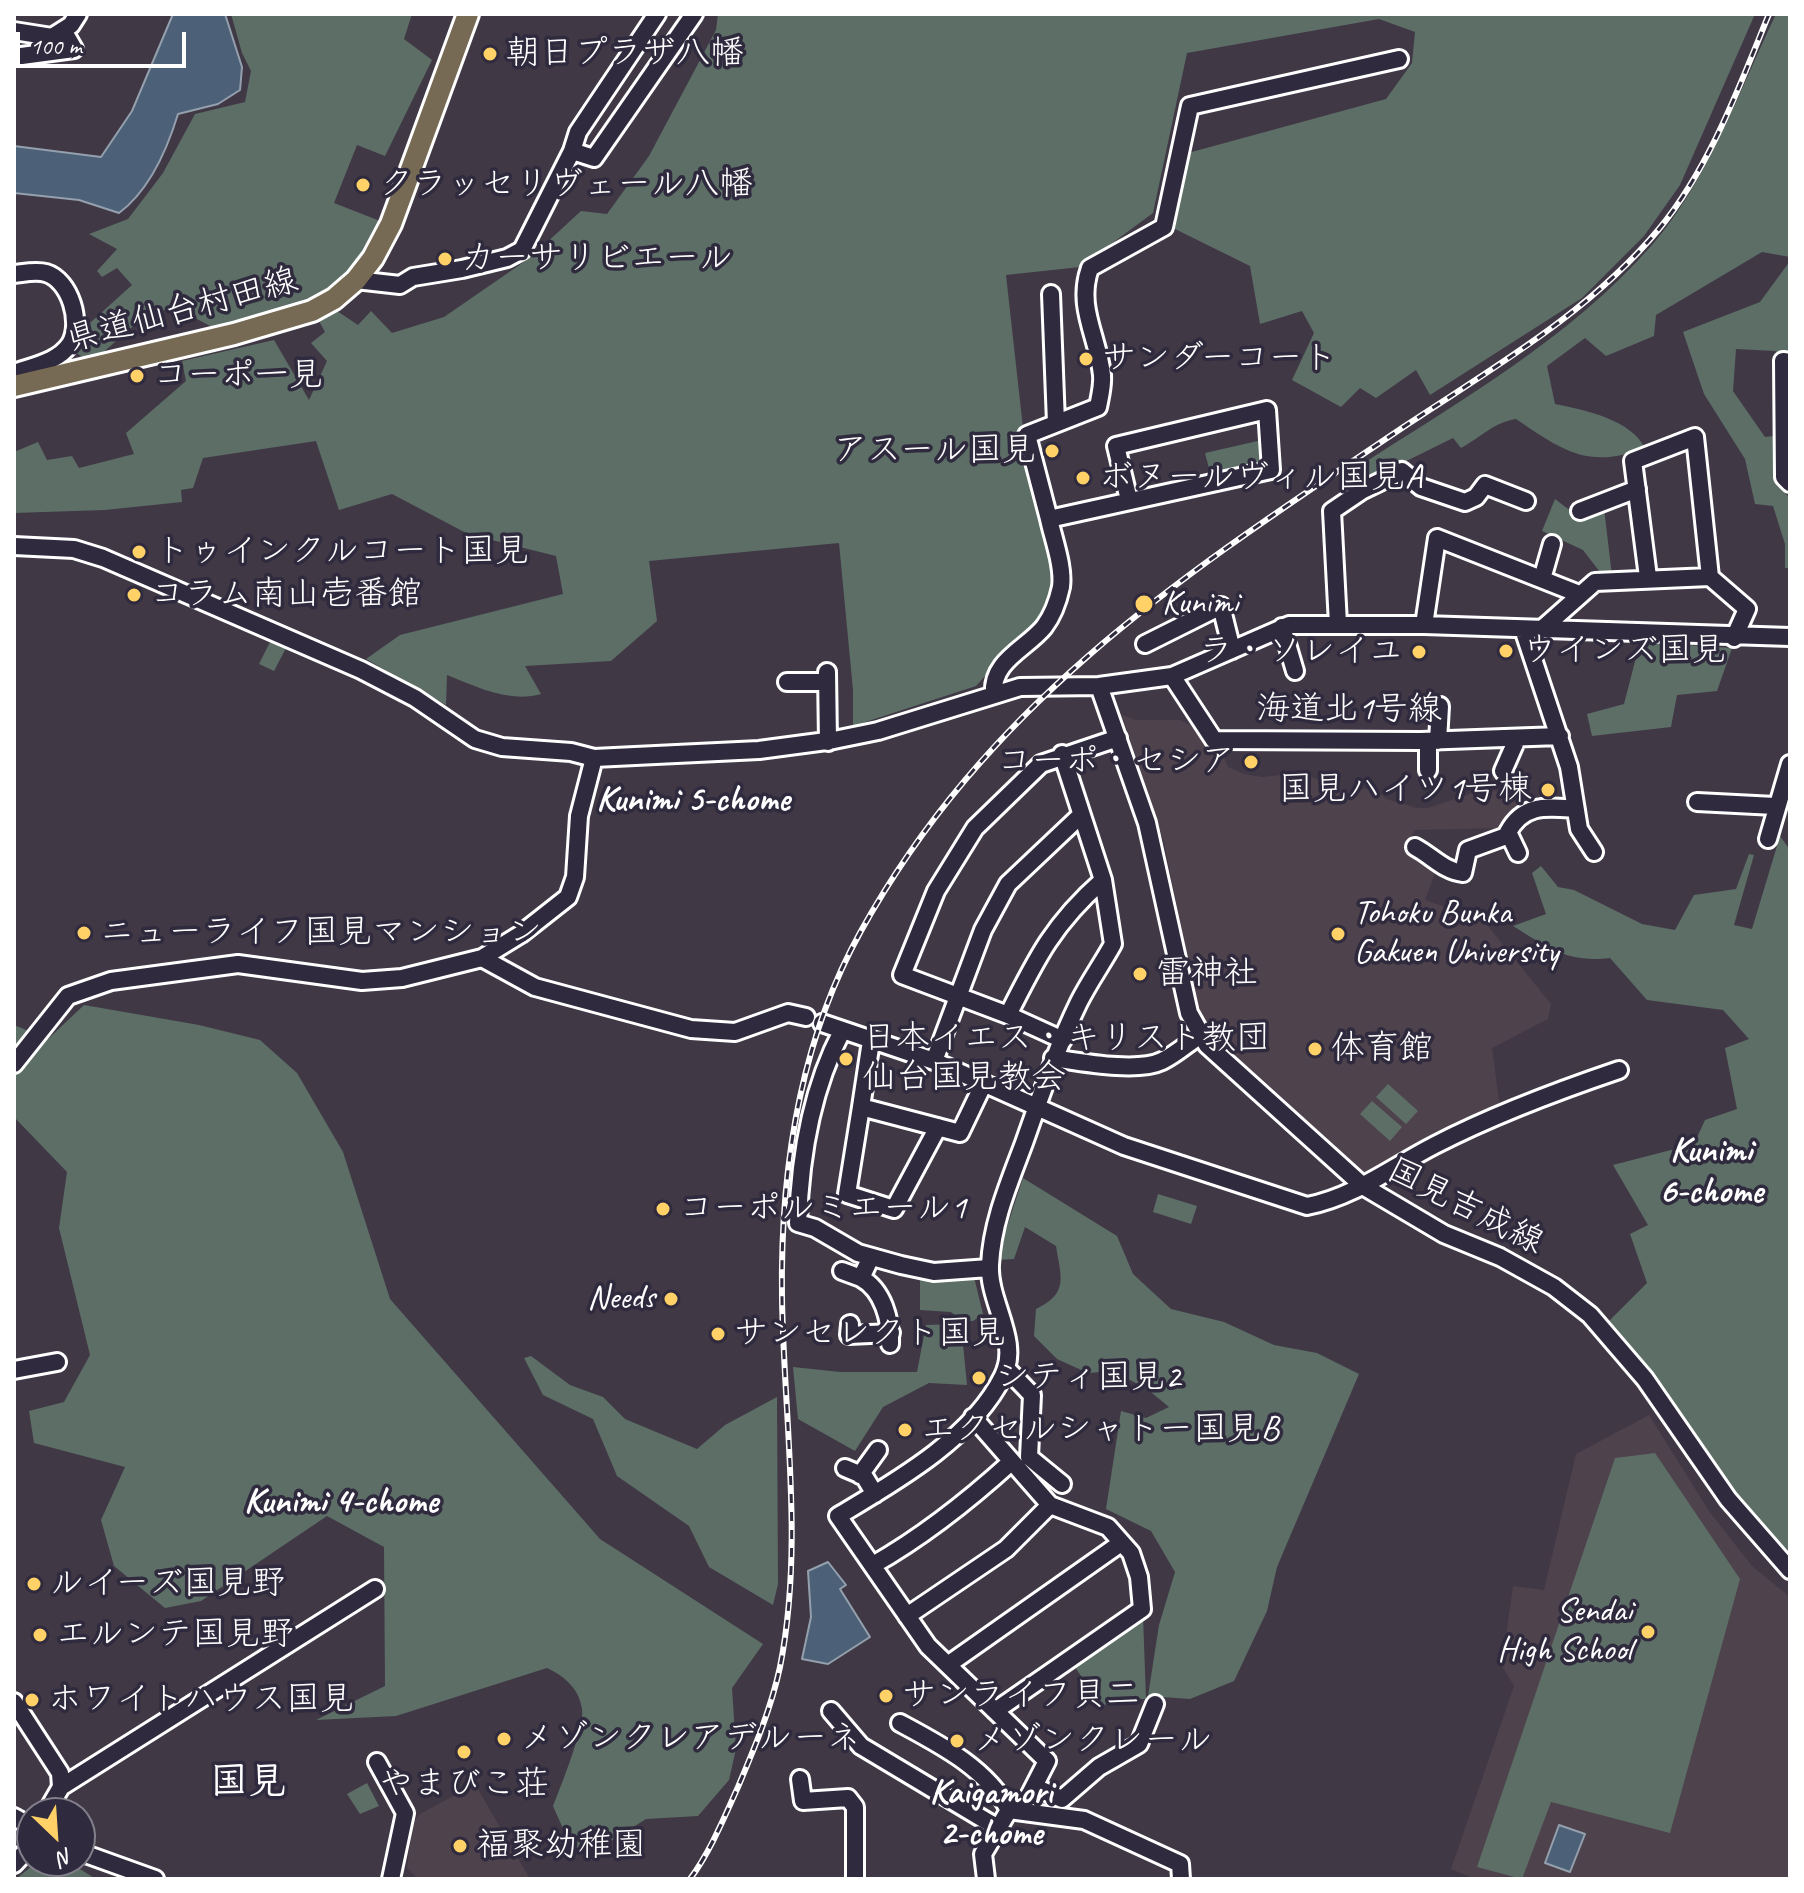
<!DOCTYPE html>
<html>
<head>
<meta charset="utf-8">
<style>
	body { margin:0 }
	#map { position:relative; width:1804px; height:1893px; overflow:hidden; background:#413846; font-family:Caveat,sans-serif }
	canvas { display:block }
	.frame { position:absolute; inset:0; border:16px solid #fff; pointer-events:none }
	.north { position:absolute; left:16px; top:1797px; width:80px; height:80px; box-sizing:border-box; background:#2f2a3d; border:2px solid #827f8b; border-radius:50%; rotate:155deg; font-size:22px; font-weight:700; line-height:32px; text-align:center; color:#fff }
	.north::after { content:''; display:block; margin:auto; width:28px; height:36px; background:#ffd166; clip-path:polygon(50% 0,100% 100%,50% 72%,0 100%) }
	.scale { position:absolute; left:16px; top:32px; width:170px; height:36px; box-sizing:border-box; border:4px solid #fff; border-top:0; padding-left:10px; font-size:24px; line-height:28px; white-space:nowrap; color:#fff; -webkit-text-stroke:6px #2f2a3d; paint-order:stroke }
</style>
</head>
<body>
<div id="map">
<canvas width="1804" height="1893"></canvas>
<div class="frame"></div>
<div class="north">N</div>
<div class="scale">100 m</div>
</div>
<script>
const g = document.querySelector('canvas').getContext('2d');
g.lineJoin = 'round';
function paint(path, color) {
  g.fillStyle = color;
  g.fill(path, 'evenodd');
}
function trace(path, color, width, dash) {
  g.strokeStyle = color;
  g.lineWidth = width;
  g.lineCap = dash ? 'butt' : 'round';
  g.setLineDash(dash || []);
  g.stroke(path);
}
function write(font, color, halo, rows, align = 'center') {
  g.font = font + ' Caveat,"Klee One",sans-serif';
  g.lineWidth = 7;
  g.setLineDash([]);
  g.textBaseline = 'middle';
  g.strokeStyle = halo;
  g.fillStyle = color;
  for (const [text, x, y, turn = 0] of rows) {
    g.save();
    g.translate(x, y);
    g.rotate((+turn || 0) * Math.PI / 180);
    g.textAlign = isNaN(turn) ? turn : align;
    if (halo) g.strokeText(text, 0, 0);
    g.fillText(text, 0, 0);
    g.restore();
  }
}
paint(new Path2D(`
	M1122,715l13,5h45l22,11 5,14 11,-1 10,23 16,7 18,3 39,-4 48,19 25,-5 12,12 31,9h11l42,-14 11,-8 43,15 1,7 -21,20 -89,2 -12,19 30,15 3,6 -11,30 59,21 67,83 -3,15 -56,29 8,61 -133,69 -151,-136 -18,-31 -34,-169z
	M1649,1415l60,96 43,55 38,31v282h-315l-24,-10 63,-183 -12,-20 11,-80 31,4 32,-136z
	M475,1784l55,95h-112l-11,-11 6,-45 7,-9z`), '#4e424c');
paint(new Path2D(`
	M231,14h181l-8,25 28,21 -47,96 -28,-11 -23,58 46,18c-30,83 -88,91 -166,107l-38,-20 -28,5 -48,42 -18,2 -9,-7 8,-9v-10l51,-46 -15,-17 -15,9 -5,-6 20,-22 -28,-15 39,-15 35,-46 32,-59 50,-12 6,-31 -9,-18z
	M718,14h1037l-75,171 -36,51 -62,62 -152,97 -14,-25 -40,28 -16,-10 -19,19 -49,-27 22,-47 -12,-22 -42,13 -10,-58 -77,-38 15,-75 198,-54 26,-36 3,-31 -36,-13 -192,34 -34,160 -73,54 -74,8 17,153 33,156 -6,24 -14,19 -30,26 -30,33 -123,40v-36l-14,-147 -190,18 8,60 -46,40 -86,5 16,28c-33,9 -63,-7 -94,-19l-1,30 -80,-46 34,-24 163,-41 -7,-38 -88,-22 -76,-40 -53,16 -23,-69 -113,17 -10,30 -12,2 1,12 -77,8 -91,3v-61l24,-10 9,18 25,-4 7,12 55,-14 -8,-21 60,-52 -4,-20 92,-21 35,60 18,-39 -16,-18 14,-11 -6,-11 18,-10 21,14 13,-14 21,22 52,-16 87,-60 50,-46 26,3 42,-58 67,-126z
	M1776,14h14v243l-28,-5 -106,63 -2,21 -48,20 -21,-18 -38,28 8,38c31,6 76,16 90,44 -57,22 -83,2 -129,-29 -22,3 -36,19 -55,29l-8,-10 -89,44 -8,-14c102,-66 215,-130 296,-223 55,-63 88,-156 124,-231z
	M1790,261v97l-15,-7 -39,-2 -3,42 32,46 9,-1v46l16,16v70h-5v-24l-12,-38 -18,-2 -10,-45 -41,-65 -21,-62 77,-30z
	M1262,440v19l-6,8 -45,9 -6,-23z
	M1555,499l25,19 24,-10 8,68h-9l-20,-26 -41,-19z
	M271,640l15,8 -12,23 -15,-7z
	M1640,642l92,6 -15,43 -40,4 -6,32 -79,9 -5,-22 37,-10z
	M1780,836l10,14v711l-57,-65 -124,-175 38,-38 -17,-49 18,-9 -35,-60 81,-21 11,-24 32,-11 -12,-61 24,-9 -26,-29 -76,-10 -37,-42c-43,5 -61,-10 -97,-32l33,-12 -14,-41 9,-7 17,21 16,3 68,34 33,6 19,-35 42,-6 13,-35 5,1 -20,70 18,4z
	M84,1005l115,20 61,15 37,33 46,79 47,147 210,240 163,105 -31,44 4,61 -7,31 -31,36 -52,3 -60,38 -18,-17 -15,-34c7,-18 32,-79 29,-97 -3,-21 -18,-33 -35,-41l-151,48 -80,4 69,-34 -1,-139 -57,-31 -126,85 -36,7 -51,-42 -13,-46 24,-53 -91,-24 -5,-32 35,-9 26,-47 -31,-127 8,-56 -53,-55v-92l34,14z
	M1388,1084l30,27 -12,13 -30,-27z
	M1372,1101l30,26 -12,14 -30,-27z
	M1023,1178l94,58 16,38 38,35 53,13 50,23 43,8 42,21 -82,193 -10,44 -33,70 -44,18 -42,-3 11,-71 16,-53 -24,-41 -45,-22 15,-98 25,7 23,-11 -22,-18 -34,-18 -25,2 -31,-14 -23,-23 2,-27c33,-16 25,-31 20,-63l-31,-19 -11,32 -18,1z
	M1158,1194l39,12 -6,18 -38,-12z
	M920,1276l23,5 31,-4 9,37 -10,7h-11l-11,-9 -31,-2z
	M961,1324l6,61 -38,-2 -46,24 -28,44 -57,-32 -5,-52 47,5h77l9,-47z
	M531,1356l39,29 33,12 22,22 72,30 28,-24 52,-28 1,187 -5,21 -64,-38 -20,-41 -72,-50 -24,-57 -50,-24 -19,-37z
	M1655,1453l85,126 -70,254 -119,-31 -29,77 -45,-12 138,-409z
	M1143,1616l3,83h-26l-19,7 -28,-42z
	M367,1783l12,23 -19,8 -13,-20z
	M38,1861h29l29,18h-80z`), '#5c6e66');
const water = new Path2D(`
	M173,14h52l17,53 -2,23 -22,14 -40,10c-11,36 -28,76 -59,99l-40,-13 -65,-7v-47l87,11 31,-46z
	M828,1562l18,23 -6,4 30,48 -42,27 -26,-5 9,-42 -3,-46z
	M1559,1825l26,9 -15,38 -25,-9z`);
paint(water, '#4c6077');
trace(water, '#94a0ad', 2);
const minor = new Path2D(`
	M14,31l38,6 19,-12 7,-11
	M14,57l60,-8 -11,-19
	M572,151l22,7 100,-144
	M14,274c10,-1 22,-4 32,-1 24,7 37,50 24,71 -12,18 -37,22 -56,29
	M356,280l44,5 13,-8 49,-8 45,-11 15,-8 50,-99 6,-19 79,-118
	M1051,294l5,129
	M1790,362l-7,-1 1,116 6,6
	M1580,511l57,-22
	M1049,519l-22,-84 71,-28c2,-10 5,-22 4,-32 -4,-39 -26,-68 -12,-107l74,-41 26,-121 209,-47
	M14,546l60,3 29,9 258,112 54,28 60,41 27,8 69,5 23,6 165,-8 75,-10 44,-9 142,-44 79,-1 73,-10 117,-51h135l366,12
	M1648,577l-15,-116 62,-24 15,140
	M1542,579l10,-35
	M1338,624l-6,-113 31,-21 39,-19 19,16 44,15 11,-5 9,-12 41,16
	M1424,625l13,-87 142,56
	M1282,627l13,44
	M1523,629l46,138 10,62 15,23
	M1542,629l53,-47 115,-5 37,32 -13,29
	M1145,644l76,-38 11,44
	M827,672l1,70
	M1172,676l42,64 207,1 139,-5
	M787,682h40
	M1099,686l48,137 42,190 18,32 156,141 81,48 56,23 54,30 36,28 55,64 83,120 62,71
	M994,694c-3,-33 32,-45 50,-67 9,-12 14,-26 17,-40 3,-20 -8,-49 -12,-68l222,-49 -4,-60 -151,36 13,54
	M1438,741l2,-35
	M1428,770v-29
	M1503,771l14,-32
	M1697,802l78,4
	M1768,839l22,-75
	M1415,847c17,9 29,24 48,26l5,-23 41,-15
	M1518,853l-10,-21c16,-29 39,-25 68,-23
	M482,958l53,29 156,42 44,3 53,-19 18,4
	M1008,1015c29,-58 46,-92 95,-135
	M822,1023l112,38 190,85 183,60c47,-9 85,-39 128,-61 58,-30 122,-54 184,-75
	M842,1031c-31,59 -42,125 -44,192l17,5 43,25 43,12 33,7 55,-4
	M1063,1040l-55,-25 -106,-40 34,-84 39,-63 66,-64 77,-26
	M871,1041l-10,66 99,26 24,-50
	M1053,1058c28,4 84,15 109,3 13,-6 25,-17 37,-25
	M934,1061l49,-131 25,-46 73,-69
	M14,1064l54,-68 43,-15 127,-17 124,17 40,-3 80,-20 39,-24 47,-37 7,-20 4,-61 15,-58
	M861,1107l-14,87 47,15 44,-82
	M871,1257l-10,21c22,12 30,42 29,66
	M842,1271l19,7
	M850,1324l-1,11 42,-2
	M1006,1368l26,27 -3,62 33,27
	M14,1370l43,-8
	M973,1417l77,88 58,22 23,26 8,24 3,32 -147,102
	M845,1468l19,8 11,18
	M860,1475l18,-25
	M873,1565c51,-29 94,-63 138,-103
	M907,1616l99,-67 44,-44
	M949,1664l172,-121
	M14,1702l46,71 1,14 -15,26
	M831,1711l30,35 137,82
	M900,1723c41,22 86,45 109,87l75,10 96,44 1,15
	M377,1762l28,51 -14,66
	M800,1779l3,22 45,-3 7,9v72
	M61,1787l314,-198
	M1035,1787l27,12 37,-32 40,-23 16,-40
	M14,1817l18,10
	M80,1852l75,27
	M14,1864l18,-19
	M986,1879l-3,-25 26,-44 19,-12 19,-37 -119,-115 -90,-130c57,-34 135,-78 165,-140 18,-35 -15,-74 -13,-111 2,-43 19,-82 34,-122 17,-48 33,-96 55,-141 10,-20 23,-38 34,-58l-10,-64 -41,-126`);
const major = new Path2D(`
	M14,386l220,-52 78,-23 22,-12 22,-19 17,-22 18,-34 77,-210`);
trace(minor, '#fff', 22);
trace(major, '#fff', 26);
trace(minor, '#2f2a3d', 16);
trace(major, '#776a54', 20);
const rail = new Path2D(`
	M690,1879c20,-27 34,-61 48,-92 16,-38 33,-78 42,-120 24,-120 4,-247 2,-368 -2,-126 17,-257 79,-368 130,-234 328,-360 544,-505 89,-59 184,-113 254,-197 51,-62 80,-142 110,-215`);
trace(rail, '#fff', 6);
trace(rail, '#2f2a3d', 3, [9]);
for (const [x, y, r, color] of [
	[490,54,8,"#ffd166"],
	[363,185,8,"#ffd166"],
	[445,259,8,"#ffd166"],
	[1086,359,8,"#ffd166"],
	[137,376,8,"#ffd166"],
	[1052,451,8,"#ffd166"],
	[1083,478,8,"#ffd166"],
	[139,552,8,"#ffd166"],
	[134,595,8,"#ffd166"],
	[1144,604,10,"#ffd166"],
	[1506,651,8,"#ffd166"],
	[1419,652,8,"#ffd166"],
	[1251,762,8,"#ffd166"],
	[1548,790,8,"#ffd166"],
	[84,933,8,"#ffd166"],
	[1338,934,8,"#ffd166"],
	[1140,974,8,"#ffd166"],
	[1315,1049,8,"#ffd166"],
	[846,1059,8,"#ffd166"],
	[663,1209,8,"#ffd166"],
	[671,1299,8,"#ffd166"],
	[718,1334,8,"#ffd166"],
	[979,1378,8,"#ffd166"],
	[905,1430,8,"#ffd166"],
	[34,1584,8,"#ffd166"],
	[1648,1632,8,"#ffd166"],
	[40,1635,8,"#ffd166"],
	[886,1696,8,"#ffd166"],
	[32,1700,8,"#ffd166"],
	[504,1739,8,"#ffd166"],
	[957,1741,8,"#ffd166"],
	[464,1752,8,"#ffd166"],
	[460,1846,8,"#ffd166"]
]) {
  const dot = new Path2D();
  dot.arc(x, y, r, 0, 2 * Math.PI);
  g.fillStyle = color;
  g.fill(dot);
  trace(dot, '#2f2a3d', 3);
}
write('34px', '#fff', '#2f2a3d', [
	["朝日プラザ八幡",506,54],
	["クラッセリヴェール八幡",379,185],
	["カーサリビエール",461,259],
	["サンダーコート",1102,359],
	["コーポ一見",153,376],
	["アスール国見",1036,451,"right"],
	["ボヌールヴィル国見A",1099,478],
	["トゥインクルコート国見",155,552],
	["コラム南山壱番館",150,595],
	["Kunimi",1162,604],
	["ウインズ国見",1522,651],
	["ラ・ソレイユ",1403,652,"right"],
	["コーポ・セシア",1235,762,"right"],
	["国見ハイツ1号棟",1532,790,"right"],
	["Tohoku Bunka",1354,914],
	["Gakuen University",1354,953],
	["ニューライフ国見マンション",100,933],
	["雷神社",1156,974],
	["日本イエス・キリスト教団",862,1039],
	["仙台国見教会",862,1078],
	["体育館",1331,1049],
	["コーポルミエール1",679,1209],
	["Needs",655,1299,"right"],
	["サンセレクト国見",734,1334],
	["シティ国見2",995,1378],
	["エクセルシャトー国見B",921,1430],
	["ルイーズ国見野",50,1584],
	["Sendai",1632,1612,"right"],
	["High School",1632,1651,"right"],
	["エルンテ国見野",56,1635],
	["サンライフ貝二",902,1696],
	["ホワイトハウス国見",48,1700],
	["メゾンクレアデルーネ",520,1739],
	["メゾンクレール",973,1741],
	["やまびこ荘",464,1785,"center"],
	["福聚幼稚園",476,1846]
], 'left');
write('34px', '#fff', '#2f2a3d', [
	["県道仙台村田線",182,311,-15],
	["海道北1号線",1349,710],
	["国見吉成線",1465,1207,27]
]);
write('bold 36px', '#fff', '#2f2a3d', [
	["Kunimi 5-chome",693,801],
	["Kunimi",1711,1152],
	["6-chome",1711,1193],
	["Kunimi 4-chome",341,1503],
	["Kaigamori",991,1794],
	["2-chome",991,1835]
]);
write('bold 38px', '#fff', '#2f2a3d', [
	["国見",248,1783]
]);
</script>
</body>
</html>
